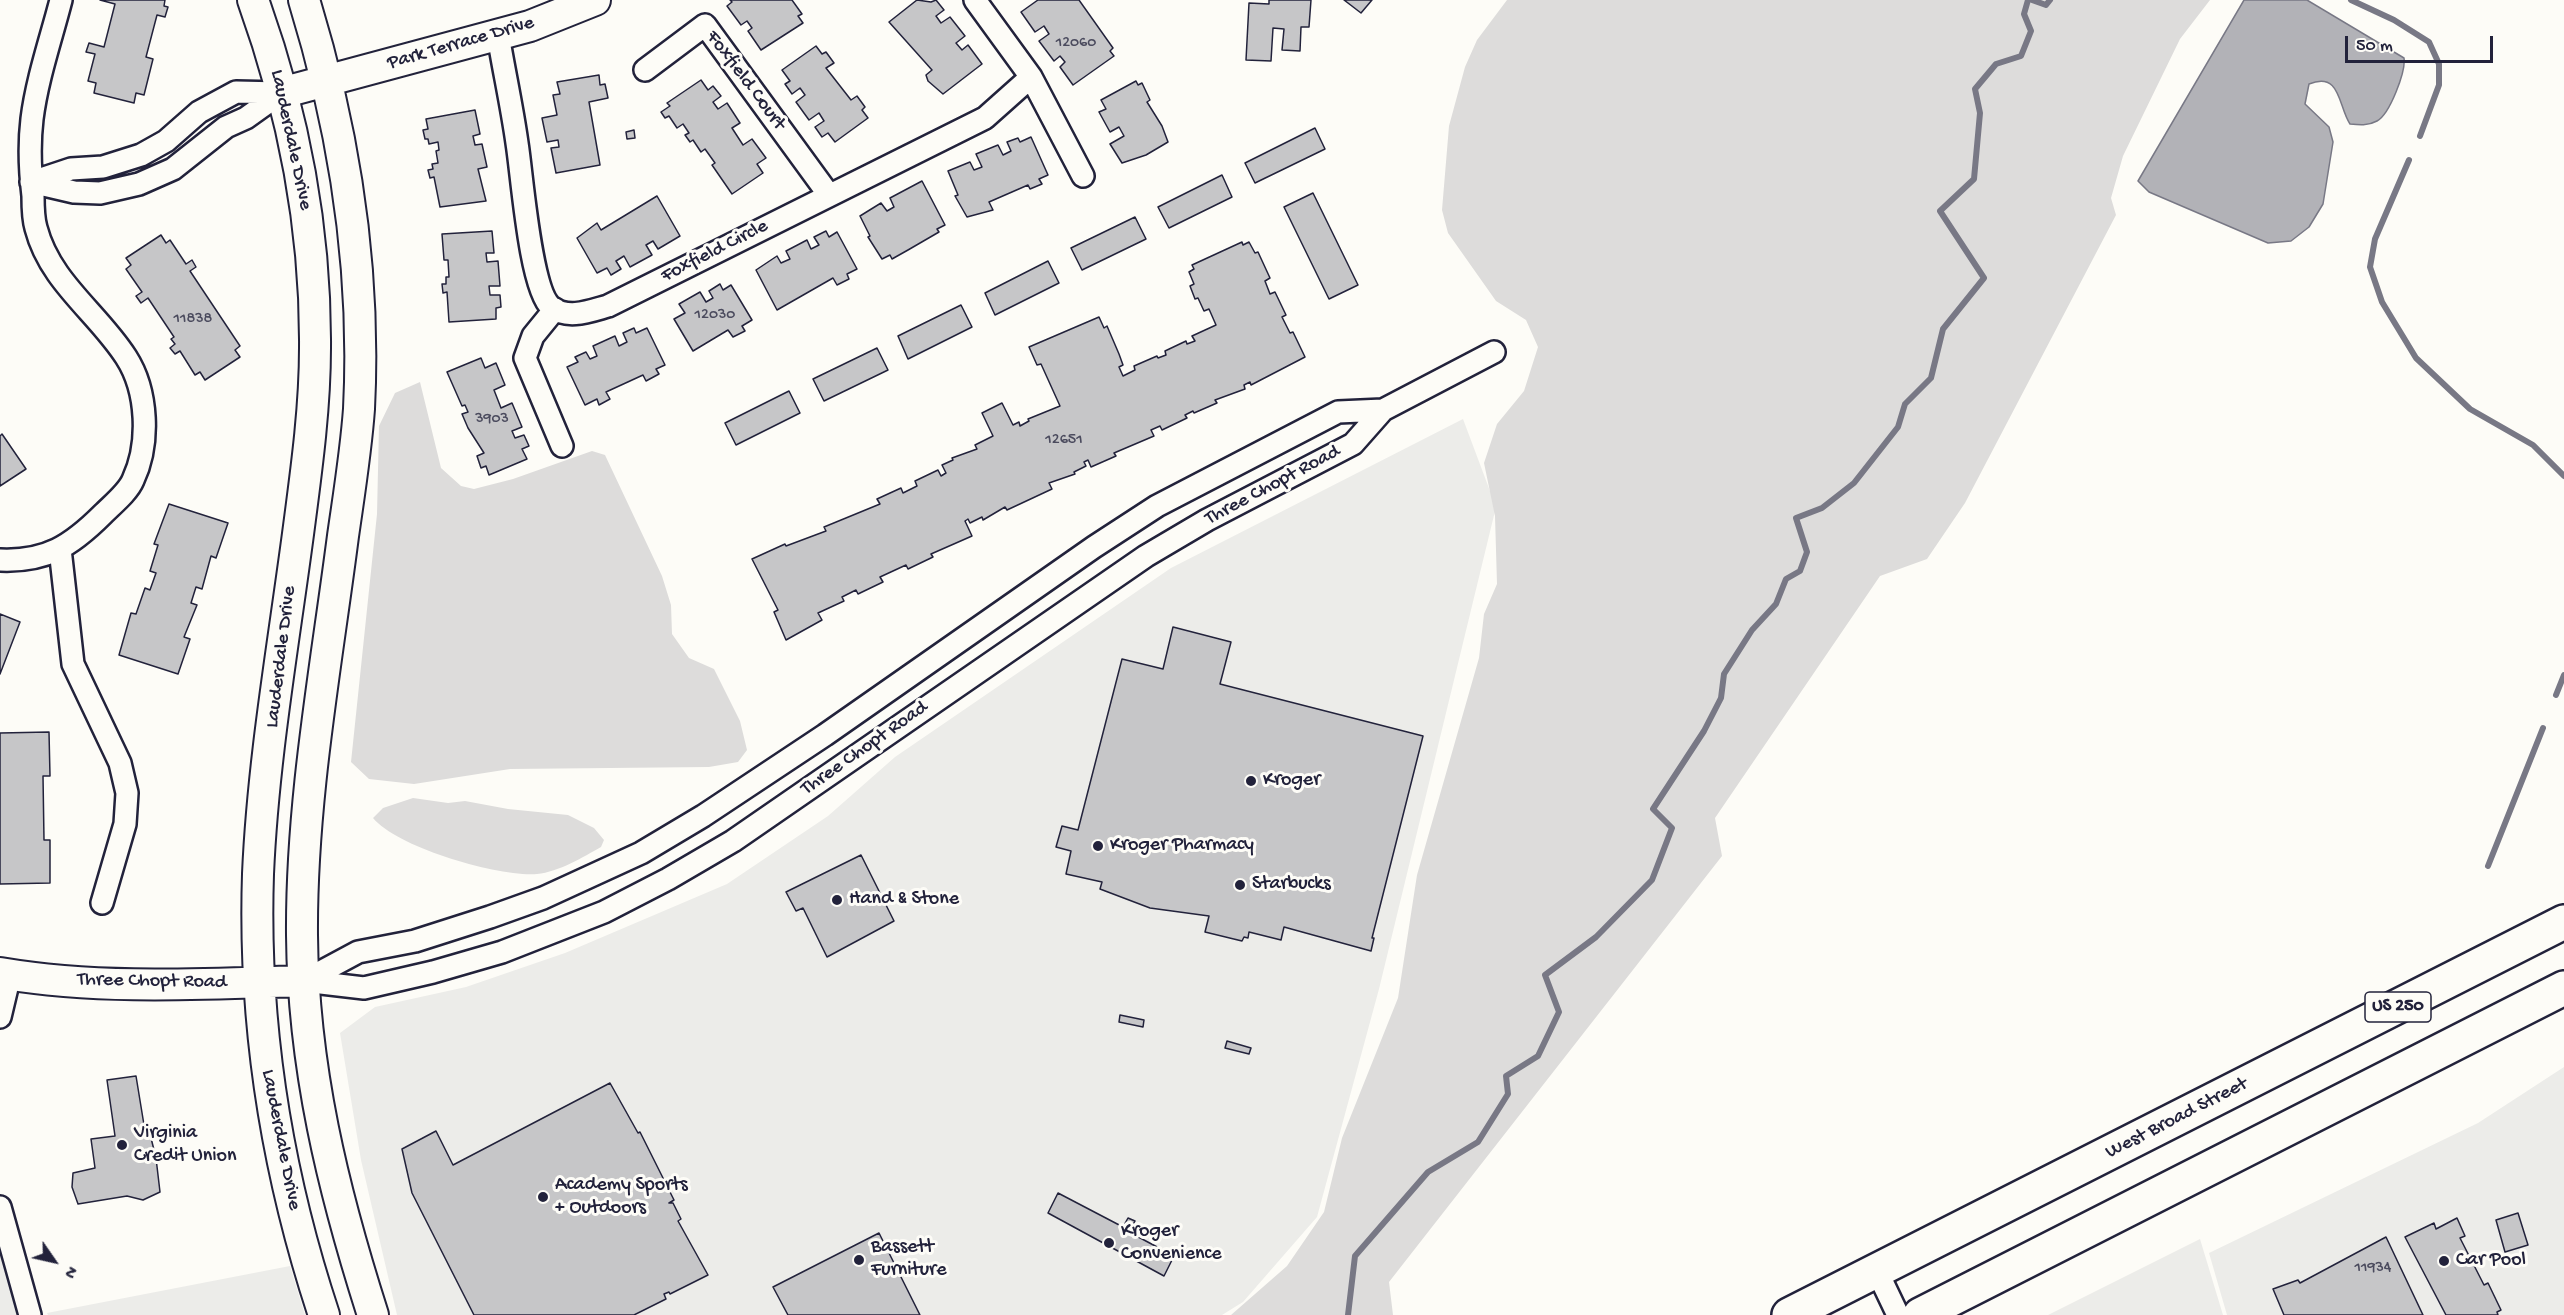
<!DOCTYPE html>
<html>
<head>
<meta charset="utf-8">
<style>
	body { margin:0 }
	#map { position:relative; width:2564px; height:1315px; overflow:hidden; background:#fdfcf7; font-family:"Gochi Hand",sans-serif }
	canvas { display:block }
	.north { position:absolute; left:24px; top:1231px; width:60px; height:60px; -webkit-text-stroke:4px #fdfcf7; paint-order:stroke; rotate:124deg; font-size:16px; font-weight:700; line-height:24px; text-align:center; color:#22223b }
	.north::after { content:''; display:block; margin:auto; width:21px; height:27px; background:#22223b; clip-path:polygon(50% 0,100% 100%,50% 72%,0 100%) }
	.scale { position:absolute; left:2345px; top:36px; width:148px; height:27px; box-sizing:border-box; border:3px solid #22223b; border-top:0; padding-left:8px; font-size:18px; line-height:21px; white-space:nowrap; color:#22223b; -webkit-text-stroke:4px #fdfcf7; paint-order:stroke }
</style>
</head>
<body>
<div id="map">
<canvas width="2564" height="1315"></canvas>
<div class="north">N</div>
<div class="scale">50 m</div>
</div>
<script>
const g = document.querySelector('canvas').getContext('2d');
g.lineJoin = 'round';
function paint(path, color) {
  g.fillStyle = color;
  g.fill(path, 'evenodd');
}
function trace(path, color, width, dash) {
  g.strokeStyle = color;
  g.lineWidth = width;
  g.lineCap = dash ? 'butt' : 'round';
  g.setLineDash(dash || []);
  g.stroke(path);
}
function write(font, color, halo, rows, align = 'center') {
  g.font = font + ' "Gochi Hand",sans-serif';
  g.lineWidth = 6;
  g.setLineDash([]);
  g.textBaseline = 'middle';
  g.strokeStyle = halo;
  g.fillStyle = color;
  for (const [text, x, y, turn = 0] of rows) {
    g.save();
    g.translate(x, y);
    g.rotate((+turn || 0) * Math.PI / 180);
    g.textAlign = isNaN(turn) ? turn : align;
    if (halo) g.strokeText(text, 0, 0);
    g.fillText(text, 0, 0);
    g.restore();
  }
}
paint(new Path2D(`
	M1463,419l33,88 -117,482 -62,228 -74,85 -21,13h-825l-36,-155 -21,-127 35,-26 91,-20 99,-34 162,-69 101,-68 67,-59 276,-189z
	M2564,1067v248h-337l-18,-62 269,-130z
	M2200,1239l23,76h-175z
	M0,1241l28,74h-28z
	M290,1266l15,49h-257l-1,-2z`), '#ecece9');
paint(new Path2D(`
	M1507,0h703l-30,39 -57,117 -12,42 5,17 -151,288 -38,56 -47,17 -165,242 7,38 -333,426 4,33h-162l56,-49 37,-54 18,-74 56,-140 19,-123 62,-217 5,-44 13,-30 -2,-68 -11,-53 13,-39 27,-33 14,-44 -12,-27 -30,-19 -48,-68 -6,-23 7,-84 16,-59 12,-27z
	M420,382l21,86 20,18 13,3 39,-10 79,-28 13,4 57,121 9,29 1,29 17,24 25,11 26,52 7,29 -9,12 -29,5 -199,2 -96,15 -45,-5 -18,-17 26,-248 2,-88 16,-33z
	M413,798l35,5 17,-2 43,8 60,6 26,13 10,12 -3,7c-18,10 -42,25 -64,27 -38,3 -139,-26 -164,-56l10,-10z`), '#dddcdb');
const water = new Path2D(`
	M2244,0h63l97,58c2,13 -14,56 -27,63 -9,5 -18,4 -27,3 -12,-18 -9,-53 -41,-40l-4,20 24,23 4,15 -10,62 -14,23 -18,14 -23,2 -119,-51 -11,-11z`);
paint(water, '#b2b2b7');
trace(water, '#787885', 1.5);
trace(new Path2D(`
	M2032,0l14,5 4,-5
	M2351,0l43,20 35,22 10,22v21l-19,51
	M2409,160l-34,79 -5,28 12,35 34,56 54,51 63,36 31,31
	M2556,695l8,-20
	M2488,866l55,-138
	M1348,1315l7,-59 73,-84 50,-30 30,-48 -2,-18 32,-20 21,-44 -14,-37 51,-38 56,-57 20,-52 -19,-19 51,-78 17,-33 3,-24 28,-44 24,-26 10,-25 14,-8 7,-19 -11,-34 26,-10 32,-25 44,-56 7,-23 26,-26 12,-49 41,-51 -44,-67 34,-32 6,-66 -5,-24 21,-25 25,-8 10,-25 -7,-17 4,-14`), '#787885', 6);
const building = new Path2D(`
	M100,0h65l-1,6 4,1 -3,10 -8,-2 -11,42 7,2 -9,36 -8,-2 -2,10 -40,-10 2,-10 -8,-2 7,-27 -9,-2 3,-9 15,4 11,-43z
	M730,0h62l10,14 -4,2 5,7 -42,27 -13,-19 4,-3 -5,-7 -6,4 -14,-19 5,-4z
	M917,0l14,2 5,-2 8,10 -8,6 5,7 9,-6 15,19 -9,7 6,7 6,-5 14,19 -39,30 -15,-13 -2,-6 6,-5 -43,-48z
	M1038,0h41l34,48 -3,3 4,5 -41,29 -13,-18 5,-5 -5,-6 -6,5 -15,-20 10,-7 -5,-8 -9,6 -14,-20z
	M1269,0h42l-2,27h-8l-1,24 -18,-1 2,-21 -11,-1 -2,33 -25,-1 3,-57 20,1z
	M1344,0h28l-11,13z
	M816,46l6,8 4,-2 8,11 -8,5 25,32 6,-4 8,11 -3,3 6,8 -33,24 -7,-9 -6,4 -7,-10 9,-6 -5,-8 -10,7 -13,-18 9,-7 -5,-7 -8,6 -7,-10 5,-3 -8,-11z
	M599,75l1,10 5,-1 3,14 -19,4 11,63 -44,8 -5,-25 8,-1 -1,-7 -11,2 -5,-24 15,-3 -4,-20 7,-1 -3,-12z
	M701,80l7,10 5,-4 8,10 -8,6 5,7 9,-6 13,20 -8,5 11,17 9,-6 14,19 -9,6 6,9 -31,21 -20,-29 3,-2 -10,-14 -4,3 -8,-12 -3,2 -5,-7 4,-2 -6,-9 -6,4 -8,-12 -4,2 -4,-6 9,-6 -3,-3z
	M1136,81l2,4 4,-2 8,17 -3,2 15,24 6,16 -22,13 -24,8 -12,-19 14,-8 -5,-9 -9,5 -11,-20 7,-3 -5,-9z
	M475,110l5,24 -7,2 2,9 7,-1 5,23 -9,2 8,32 -46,6 -6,-30 -4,1 -2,-8 5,-1 -1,-5 6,-1 -2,-12 3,-1 -1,-8 -9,2 -1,-5h-3l-2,-9 5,-1 -2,-10z
	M1315,128l10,21 -70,34 -10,-20z
	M634,130l1,8 -8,1 -1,-7z
	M1031,137l17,38 -9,4 3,5 -12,5 -2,-4 -39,17 4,8 -26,7 -12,-21 3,-1 -10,-24 22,-9 4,8 8,-3 -6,-13 22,-9 5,10 8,-4 -4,-9 11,-4 2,4z
	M1222,175l10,22 -63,31 -11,-21z
	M922,181l23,44 -8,4 2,3 -31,18 -16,9 -2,-4 -8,4 -14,-22 2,-1 -10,-20 21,-13 6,8 7,-4 -4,-9z
	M1313,193l45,92 -29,14 -45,-92z
	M657,196l23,40 -22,13 -5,-8 -7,4 6,10 -22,12 -6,-11 -8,5 5,8 -10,6 -4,-7 -10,5 -20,-35 20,-15 4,7z
	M1135,217l11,22 -64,31 -11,-22z
	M492,231l2,22h-8l1,9 11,-1 2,25h-11l1,9h10l1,12 -5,1v11l-47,3 -2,-30 -4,1 -1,-9h4v-7h3l-1,-17h-4l-2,-26z
	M826,231l3,6 8,-5 20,37 -10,5 2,5 -12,6 -4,-7 -56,32 -21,-40 21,-14 4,7 9,-4 -4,-8 21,-11 4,9 8,-4 -5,-8z
	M161,235l5,8 4,-3 16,24 6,-4 4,7 -6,4 50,75 -5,4 5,7 -35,23 -5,-8 -5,3 -15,-24 -5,3 -5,-6 5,-4 -4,-5 3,-2 -26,-39 -7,5 -5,-7 6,-4 -16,-23 5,-4 -5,-7z
	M1242,242l1,3 6,-3 6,11 3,-1 12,26 -5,3 5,13 5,-2 11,23 -4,2 8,16 3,-1 12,25 -54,28 -1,-3 -6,3 1,4 -30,11 2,3 -23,10 -1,-2 -8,4 2,3 -25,12 -2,-4 -9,4 3,6 -40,17 2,3 -25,11 -3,-7 -4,2 2,4 -12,6 1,2 -26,9 3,6 -45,21 -2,-3 -22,13 -1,-3 -12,6 -2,-4 -3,2 7,15 -41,18 2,3 -25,12 -2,-4 -26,12 3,5 -25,12 -2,-4 -14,7 2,4 -26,12 4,7 -36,20 -12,-28 4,-2 -26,-51 33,-15 1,2 40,-15 -2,-4 56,-23 -3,-5 24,-11 2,5 14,-7 -2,-5 23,-11 3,6 5,-3 -4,-8 11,-5 -1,-2 25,-9 -2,-4 18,-9 -11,-23 20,-10 11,22 6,-3 1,4 9,-5 -1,-2 32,-13 -19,-42 -4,1 -8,-18 70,-30 5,11 3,-2 12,28 4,11 -4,2 4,9 12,-6 -1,-4 23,-10 1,2 8,-3 -1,-4 21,-10 1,3 8,-3 -3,-5 24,-11 -7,-16 -5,2 -6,-13 -3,1 -5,-13 4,-2 -5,-12 5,-3 -2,-4z
	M1048,261l11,22 -64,32 -10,-22z
	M720,284l3,6 8,-5 21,35 -10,6 3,5 -12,6 -5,-7 -35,21 -19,-32 11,-6 -6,-9 21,-12 6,10 7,-4 -4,-7z
	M961,305l11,22 -64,32 -10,-23z
	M634,328l2,5 11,-5 18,37 -9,4 3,5 -13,7 -3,-6 -37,17 4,7 -11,6 -2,-6 -12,6 -18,-38 11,-5 -3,-5 11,-5 4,7 7,-3 -4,-10 22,-10 4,10 8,-4 -4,-9z
	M877,348l11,22 -64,31 -11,-22z
	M481,358l4,10 11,-5 9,22 -11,5 7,18 11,-5 10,24 -10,4 3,7 9,-3 5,11 -7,3 5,10 -38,16 -3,-9 -5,2 -4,-12 7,-3 -16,-25 -6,-14 6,-2 -3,-7 -3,1 -15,-34z
	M789,391l11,22 -64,32 -11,-22z
	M2,434l24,35 -26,17v-50z
	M169,504l59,19 -12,35 -5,-2 -9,33 -6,-2 -5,16 6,2 -13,32 6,2 -12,35 -59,-19 12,-42 5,1 9,-26 5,2 6,-17 -6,-2 8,-26 -4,-1z
	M0,614l20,8 -20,52z
	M1173,627l58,15 -11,42 203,52 -51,202h2l-3,13 -87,-24 -3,13 -32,-8 -1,6 -4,-1 -2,4 -37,-9 4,-16 -59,-8 -50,-19 2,-7 -36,-8 5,-23 -15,-4 6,-21 16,4 44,-171 41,10z
	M49,732l1,44h-7l1,64h6v43l-50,1v-151z
	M861,855l33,66 -67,36 -24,-49 -7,3 -10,-19z
	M1120,1015l24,5 -1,7 -24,-5z
	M1227,1041l24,7 -2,6 -24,-6z
	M136,1076l9,55 4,-1 7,28 4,34 -17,8 -16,-4 -49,8 -6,-17 1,-14 22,-5 -4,-29 24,-3 -8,-56z
	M610,1083l28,50 2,-1 34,68 -5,3h4l8,16 -3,2 30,54 -38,19 -1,-2 -5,2 2,5 -32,16h-160l-62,-122 -10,-44 34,-18 17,34z
	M1058,1193l65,34 5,-9 7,3 -6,11 45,24 -10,20 -116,-63z
	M2518,1213l10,32 -23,7 -9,-32z
	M2457,1218l8,18 -5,2 24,47 4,-2 13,27 -4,2 1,3h-52l-41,-78 29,-14 2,6z
	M879,1233l41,82h-132l-15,-28z
	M2386,1237l37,78h-139l-11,-26 25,-9 2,3z`);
paint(building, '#c6c6c8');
trace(building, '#22223b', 1.5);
const street = new Path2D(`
	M975,0l56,77 52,99
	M498,35c6,36 14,72 19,108 5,31 13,146 34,164 17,13 39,4 57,-1l377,-188 46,-41
	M645,70l60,-45 124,170
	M31,182l43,10 26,1 39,-9 34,-15 53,-42 20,-9 35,-25
	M32,182l39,-13 32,-2 38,-12 25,-14 33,-29 37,-20 45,1
	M555,309l-22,27 -8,22 37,88
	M60,549l13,115 47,99 7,30 -2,31 -23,79
	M0,560c46,2 71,-14 103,-46 10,-10 25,-22 30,-34 17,-36 15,-89 -7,-123 -29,-45 -76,-75 -90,-129 -3,-10 -3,-21 -3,-32 -3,-25 -4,-52 -1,-77 5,-40 19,-80 29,-119
	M304,981l60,7 69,-16 69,-20 102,-40 64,-33 65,-38 413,-285 61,-36 146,-76 30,-34 111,-58
	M304,981l54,-29 57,-11 75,-24 53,-19 98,-45 62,-37 122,-81 269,-188 63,-41 181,-94 45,-2
	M0,1017l10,-42
	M0,1207l30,108
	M1877,1271l21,44`);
const secondary = new Path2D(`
	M253,0c40,111 63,229 62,348 0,62 -9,125 -17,186 -15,113 -35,226 -40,340 -5,150 19,299 66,441
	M304,0c41,133 62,270 55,409 -3,42 -10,85 -16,127 -17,132 -42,265 -41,399 1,132 31,255 71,380
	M281,93l249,-67 65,-26
	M0,973c101,17 202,11 304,8`);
const primary = new Path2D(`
	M1789,1315l775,-393
	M1920,1315l644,-327`);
trace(street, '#22223b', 26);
trace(secondary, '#22223b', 34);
trace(primary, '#22223b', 38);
trace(street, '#fdfcf7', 21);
trace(secondary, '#fdfcf7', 30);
trace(primary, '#fdfcf7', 33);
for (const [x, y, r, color] of [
	[1251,781,6,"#22223b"],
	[1098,846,6,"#22223b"],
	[1240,885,6,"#22223b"],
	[837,900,6,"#22223b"],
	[122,1145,6,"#22223b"],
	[543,1197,6,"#22223b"],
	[1109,1243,6,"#22223b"],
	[859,1260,6,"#22223b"],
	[2444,1261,6,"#22223b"]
]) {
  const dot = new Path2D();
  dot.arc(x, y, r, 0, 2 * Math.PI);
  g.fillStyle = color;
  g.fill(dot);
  trace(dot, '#fdfcf7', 2);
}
write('16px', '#4b4b5e', null, [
	["12060",1076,44],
	["12030",715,316],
	["11838",193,320],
	["3903",492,420],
	["12651",1064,441],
	["11934",2373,1269]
]);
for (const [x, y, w] of [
	[2398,1007,66]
]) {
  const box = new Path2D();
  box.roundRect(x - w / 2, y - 15, w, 30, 4.5);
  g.fillStyle = '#fdfcf7';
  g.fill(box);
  trace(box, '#22223b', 1.5);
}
write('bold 18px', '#22223b', null, [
	["US 250",2398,1007]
]);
write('20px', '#22223b', '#fdfcf7', [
	["Park Terrace Drive",461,44,-16],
	["Foxfield Court",745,81,53],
	["Lauderdale Drive",290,140,78],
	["Foxfield Circle",715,252,-27],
	["Three Chopt Road",1273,486,-28],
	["Lauderdale Drive",282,657,-83],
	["Three Chopt Road",865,749,-35],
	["Three Chopt Road",152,982,1],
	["West Broad Street",2177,1119,-27],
	["Lauderdale Drive",280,1140,79]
]);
write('20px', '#22223b', '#fdfcf7', [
	["Kroger",1263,781],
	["Kroger Pharmacy",1110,846],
	["Starbucks",1252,885],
	["Hand & Stone",849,900],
	["Virginia",134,1134],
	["Credit Union",134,1157],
	["Academy Sports",555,1186],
	["+ Outdoors",555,1209],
	["Kroger",1121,1232],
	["Convenience",1121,1255],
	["Bassett",871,1248],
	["Furniture",871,1271],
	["Car Pool",2456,1261]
], 'left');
</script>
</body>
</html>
